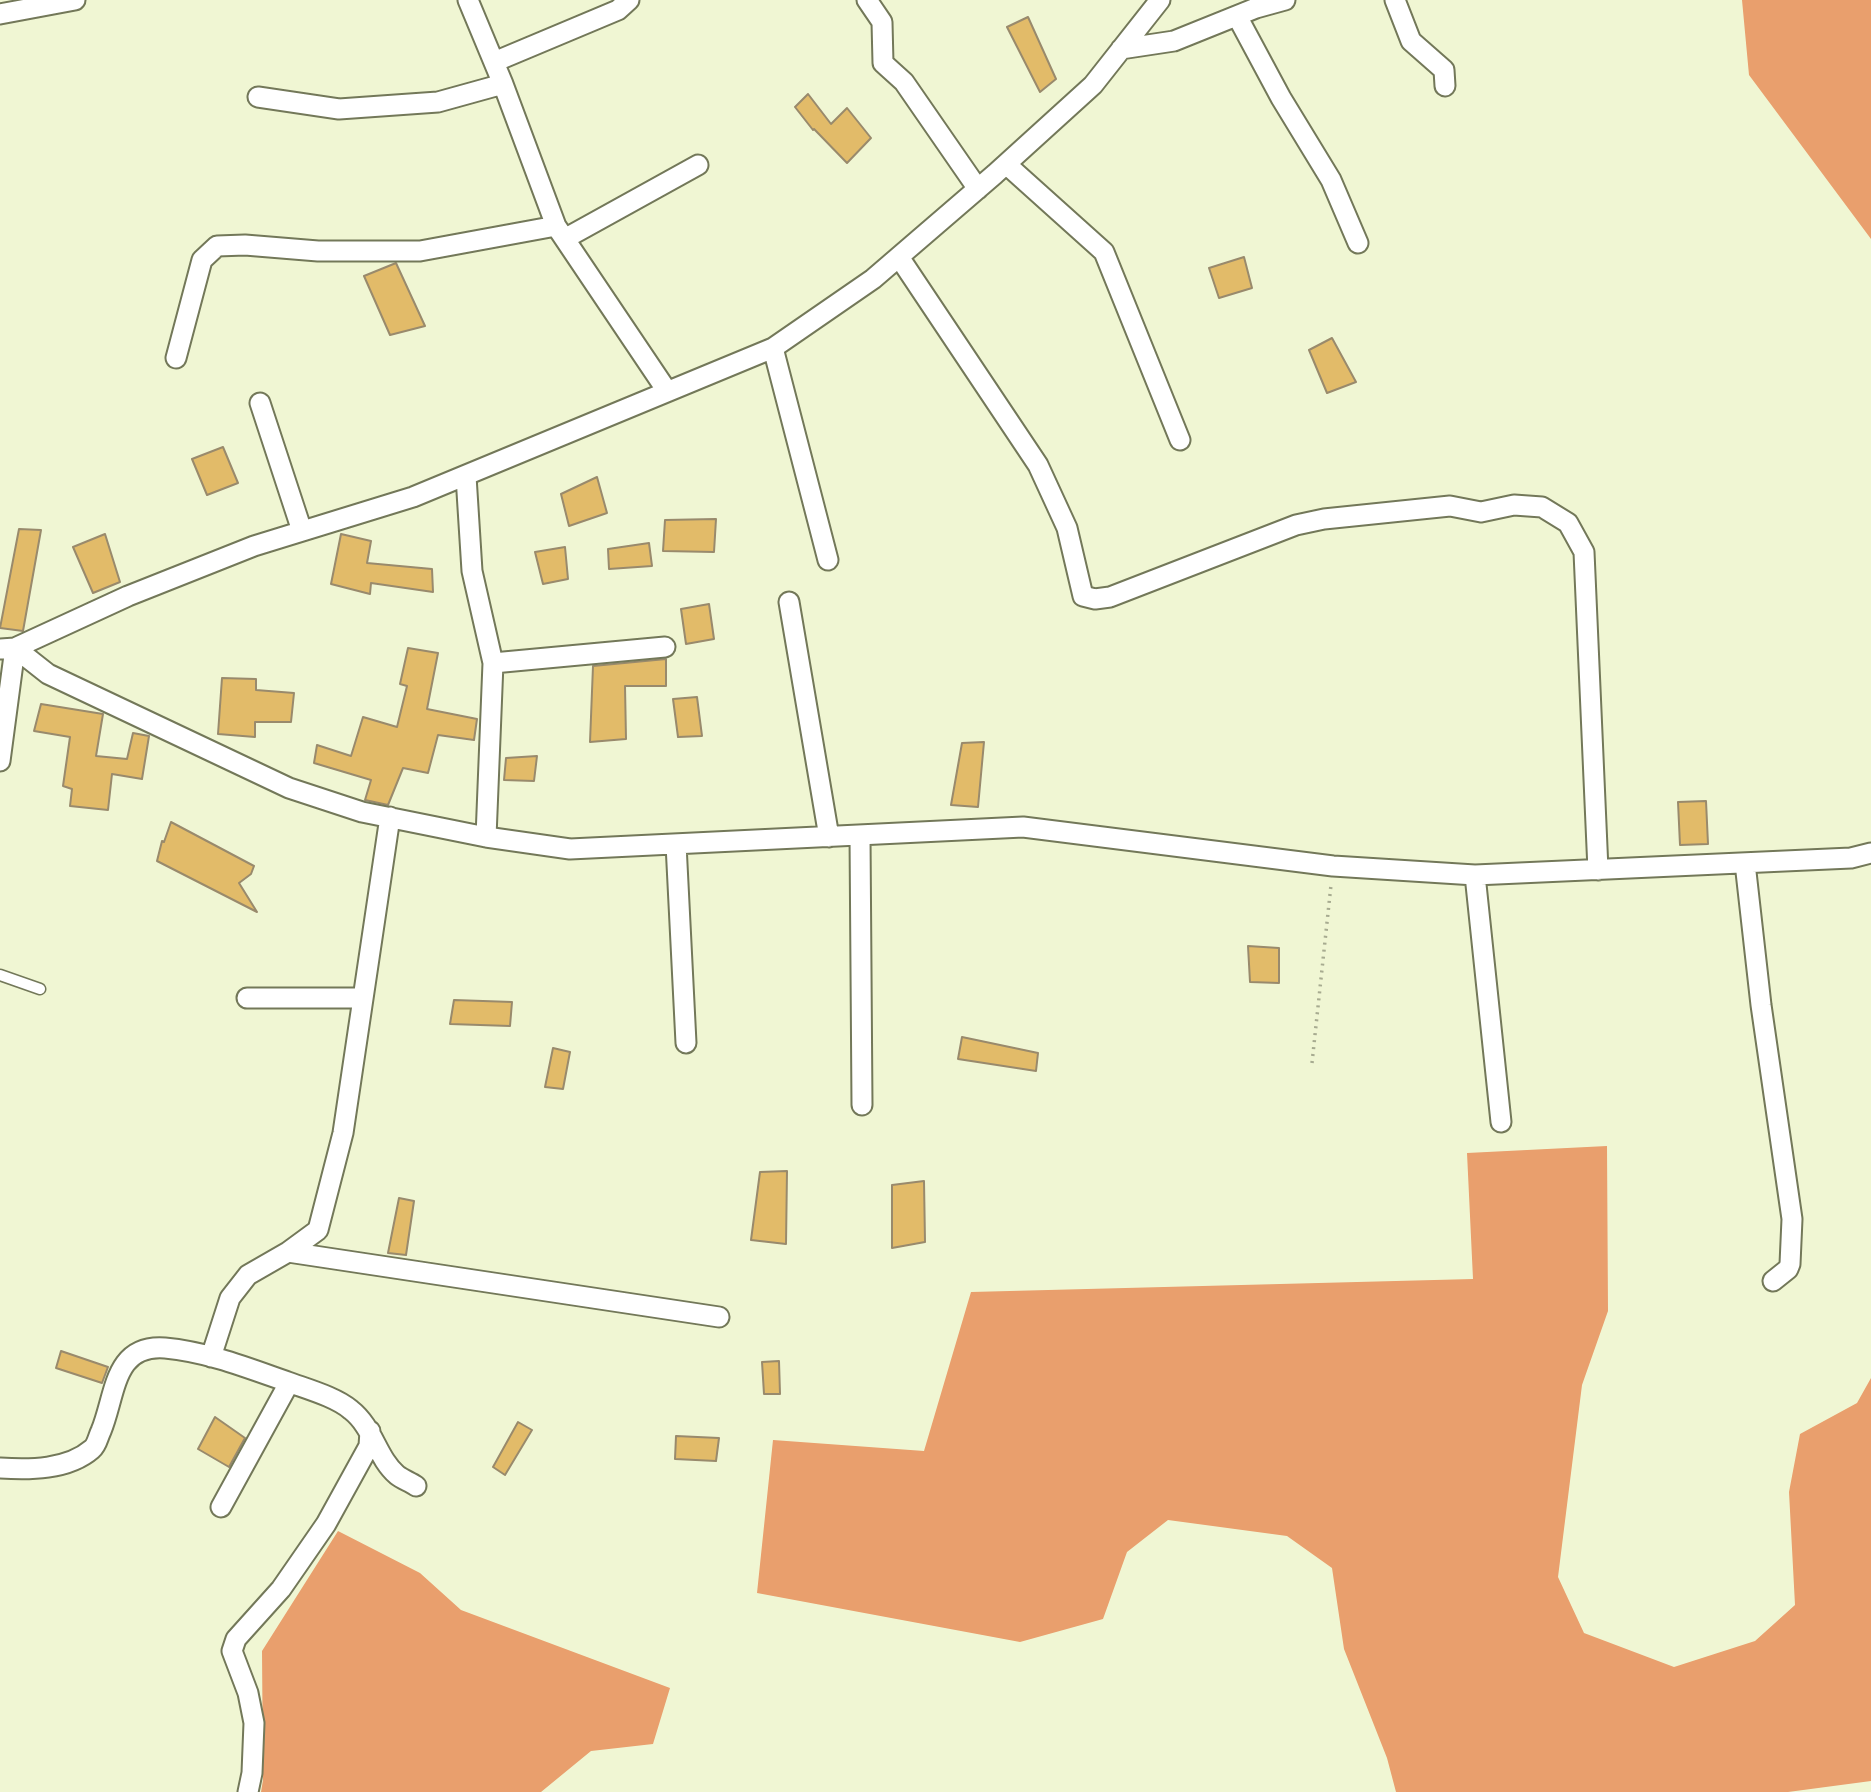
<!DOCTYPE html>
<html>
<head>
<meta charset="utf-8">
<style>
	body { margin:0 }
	canvas { display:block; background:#f0f6d3 }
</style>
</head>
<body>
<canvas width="1871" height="1792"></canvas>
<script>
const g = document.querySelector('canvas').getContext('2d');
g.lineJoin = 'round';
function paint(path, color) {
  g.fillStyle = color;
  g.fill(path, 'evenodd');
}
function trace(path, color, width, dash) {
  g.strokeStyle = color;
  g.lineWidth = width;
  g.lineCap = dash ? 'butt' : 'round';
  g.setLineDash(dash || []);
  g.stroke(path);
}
paint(new Path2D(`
	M1742,0h129v239l-122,-164z
	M1607,1146l1,165 -26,74 -24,192 26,56 90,34 81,-26 40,-36 -6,-113 11,-58 57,-31 14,-25v403l-83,11h-392l-9,-34 -43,-109 -12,-81 -45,-32 -119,-16 -41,32 -24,67 -83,23 -263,-49 16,-153 151,11 47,-159 502,-13 -6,-126z
	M338,1531l82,42 41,37 209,78 -17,56 -62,7 -50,41h-280l2,-12 -1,-129z`), '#e99f6d');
const building = new Path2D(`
	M1028,17l28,62 -16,13 -33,-65z
	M808,94l23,30 16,-16 24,30 -24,25 -33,-34 -1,1 -18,-23z
	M1244,257l8,31 -33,10 -10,-30z
	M396,263l29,63 -35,9 -26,-59z
	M1332,338l24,44 -29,11 -18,-43z
	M223,447l15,36 -31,12 -15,-36z
	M597,477l10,36 -38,13 -8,-32z
	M716,519l-2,33 -51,-1 2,-31z
	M19,529l22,1 -18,101 -23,-3z
	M105,534l15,48 -27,11 -20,-46z
	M341,534l30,7 -4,22 65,6 1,23 -62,-9 -1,11 -39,-10z
	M649,543l3,23 -43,3 -1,-20z
	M565,547l3,32 -25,5 -8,-32z
	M709,604l5,35 -28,5 -5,-35z
	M408,648l30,5 -11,56 50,10 -3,21 -36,-5 -10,38 -25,-5 -15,37 -23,-5 6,-20 -57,-17 3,-18 34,11 12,-39 34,10 10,-41 -7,-2z
	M666,659v27h-41l1,53 -36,3 3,-76z
	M222,678l34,1v11l38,3 -3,29h-36v15l-37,-3z
	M697,697l5,39 -24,1 -5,-38z
	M41,704l62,10 -7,42 31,3 6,-26 16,3 -7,43 -30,-5 -4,36 -38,-4 2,-17 -9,-3 7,-49 -36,-6z
	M984,742l-6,65 -27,-2 11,-62z
	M537,756l-3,25 -30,-1 2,-22z
	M1706,801l2,43 -28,1 -2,-43z
	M171,822l83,44 -3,8 -12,9 18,29 -100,-51 5,-20 2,1z
	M1248,946l31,2v35l-29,-1z
	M454,1000l58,2 -2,24 -60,-2z
	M962,1037l76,16 -2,18 -78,-12z
	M553,1048l17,4 -7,37 -18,-2z
	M787,1171l-1,73 -35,-4 9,-68z
	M924,1181l1,61 -33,6v-63z
	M399,1198l15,3 -8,54 -18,-2z
	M61,1351l47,16 -6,16 -46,-15z
	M779,1361l1,33h-16l-2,-32z
	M215,1417l30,21 -16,29 -31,-18z
	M518,1422l14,8 -27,45 -12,-8z
	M676,1436l43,2 -3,23 -41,-2z`);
paint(building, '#e2bb69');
trace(building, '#998a6c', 2);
const service = new Path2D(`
	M0,975l40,14`);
const minor = new Path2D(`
	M468,0l35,84 53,142 111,165
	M867,0l15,22 1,41 21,19 74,107
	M1395,0l16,41 33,29 1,16
	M0,14l75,-14
	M1237,16l44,82 50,82 27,63
	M1121,49l53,-8 82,-33 29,-8
	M494,62l124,-52 11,-10
	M258,97l81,12 99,-7 65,-18
	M1006,164l98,88 76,188
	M566,238l132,-73
	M899,257l139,208 29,63 16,68 12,3 15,-2 186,-72 28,-6 126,-13 31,6 33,-7 28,2 26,16 16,29 14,318
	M773,348l55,212
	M176,358l26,-98 15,-14 28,-1 73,6h102l136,-25
	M260,403l42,128
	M466,476l6,95 21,92 -7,174
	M789,602l40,235
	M15,648l33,26 241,114 73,24 124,25 84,12 453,-22 310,39 142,9 376,-17 20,-5
	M0,649l15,-1 113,-52 126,-50 159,-49 360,-149 100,-69 122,-105 98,-89 67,-85
	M493,663l172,-16
	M0,761l15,-113
	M860,835l2,270
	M676,844l10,199
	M1745,863l16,142 31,214 -2,45 -2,5 -15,12
	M1475,875l26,247
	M247,998h116
	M288,1252l431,65
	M211,1357l19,-59 18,-23 40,-23 30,-22 25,-97 47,-316
	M0,1468c29,2 68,2 92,-19 5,-4 6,-12 9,-18 15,-36 12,-87 64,-83 43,4 83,20 123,34 19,7 48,15 63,28 22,17 26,48 46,65 5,4 13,7 19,11
	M221,1507l68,-124
	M248,1792l4,-19 2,-50 -6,-30 -16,-42 4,-12 45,-50 45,-65 43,-78 1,-15`);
trace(service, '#737859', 13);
trace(minor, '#737859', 23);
trace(new Path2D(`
	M1312,1063l19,-178`), '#a7ab90', 3.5, [2, 5]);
trace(service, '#fff', 10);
trace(minor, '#fff', 19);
</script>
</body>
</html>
